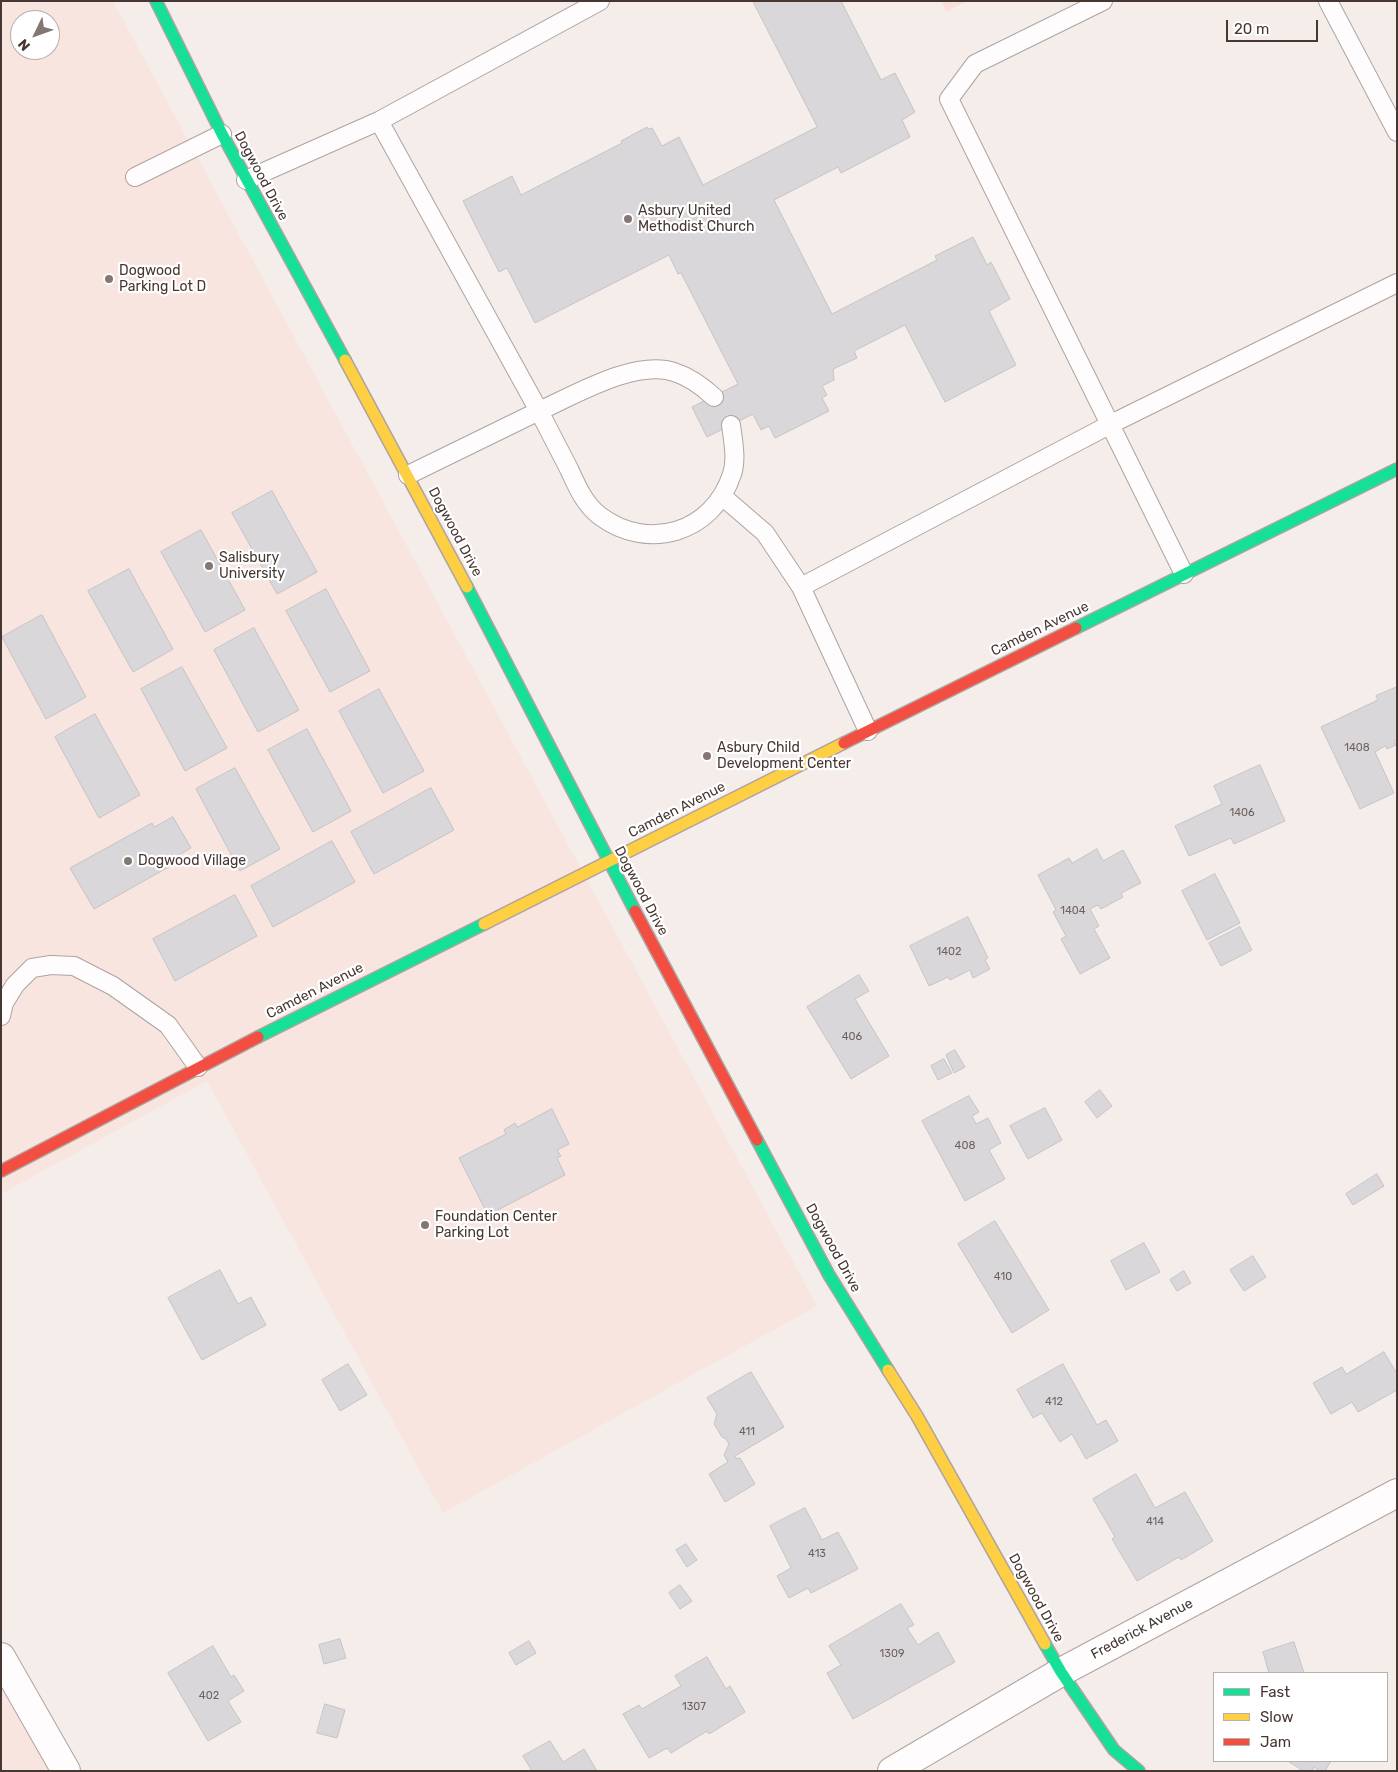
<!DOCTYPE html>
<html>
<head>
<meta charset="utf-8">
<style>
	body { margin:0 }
	#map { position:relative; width:1398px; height:1772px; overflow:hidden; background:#f5edea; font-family:Rubik,sans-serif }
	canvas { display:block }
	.frame { position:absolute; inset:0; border:2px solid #473733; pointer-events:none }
	.legend { position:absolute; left:1213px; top:1672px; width:175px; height:90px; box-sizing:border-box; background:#fff; border:1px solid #b5afad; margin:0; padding:6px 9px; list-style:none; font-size:15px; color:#473733 }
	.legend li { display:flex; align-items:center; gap:10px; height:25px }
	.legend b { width:25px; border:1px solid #b5afad }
	.north { position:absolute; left:10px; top:10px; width:50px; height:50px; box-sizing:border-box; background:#fff; border:1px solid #b5afad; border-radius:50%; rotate:228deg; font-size:14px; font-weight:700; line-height:20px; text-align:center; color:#473733 }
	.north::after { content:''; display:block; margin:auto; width:18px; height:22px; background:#847773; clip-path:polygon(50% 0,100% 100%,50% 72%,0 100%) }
	.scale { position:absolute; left:1226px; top:20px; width:92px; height:22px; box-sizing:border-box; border:2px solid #473733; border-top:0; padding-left:6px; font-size:15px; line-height:18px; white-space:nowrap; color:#473733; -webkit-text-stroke:4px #fff; paint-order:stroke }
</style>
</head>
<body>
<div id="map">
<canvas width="1398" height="1772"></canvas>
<div class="frame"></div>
<ul class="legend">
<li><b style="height:6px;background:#16e098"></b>Fast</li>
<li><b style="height:6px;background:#ffcf43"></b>Slow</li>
<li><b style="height:6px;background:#f24e42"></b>Jam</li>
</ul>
<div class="north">N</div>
<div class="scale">20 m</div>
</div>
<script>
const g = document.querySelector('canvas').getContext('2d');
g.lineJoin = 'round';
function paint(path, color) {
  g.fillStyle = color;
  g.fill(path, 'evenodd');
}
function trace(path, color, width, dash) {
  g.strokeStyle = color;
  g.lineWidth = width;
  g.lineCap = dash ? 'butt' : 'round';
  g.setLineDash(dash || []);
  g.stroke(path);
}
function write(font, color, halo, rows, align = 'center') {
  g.font = font + ' Rubik,sans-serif';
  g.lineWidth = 4.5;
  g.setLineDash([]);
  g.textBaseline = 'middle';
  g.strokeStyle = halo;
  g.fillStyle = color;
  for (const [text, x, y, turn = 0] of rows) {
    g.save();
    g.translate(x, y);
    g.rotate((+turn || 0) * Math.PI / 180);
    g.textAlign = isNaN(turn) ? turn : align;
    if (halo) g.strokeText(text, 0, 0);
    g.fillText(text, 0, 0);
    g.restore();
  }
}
paint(new Path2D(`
	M1,1h112l704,1305 -374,207 -236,-432 -206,113zM20,20h30v30h-30z
	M1,1671l57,100h-57z`), '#f9e5df');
paint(new Path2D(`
	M941,1h26l-21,11z`), '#f9dfd7');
const building = new Path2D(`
	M753,1h88l40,79 14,-7 20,39 -13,8 8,17 -69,36 -3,-6 -64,33 58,114 105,-54 -2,-4 38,-19 14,28 4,-3 19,37 -21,12 27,54 -71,37 -40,-77 -51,26 3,7 -24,11 1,11 -12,6 5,9 -5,3 7,13 -54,27 -6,-12 -8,4 -8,-16 -46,23 -15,-30 46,-23 -57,-111 -3,1 -9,-19 -134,68 -28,-55 -8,4 -36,-71 49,-25 9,19 101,-52 -1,-2 26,-14 1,2 4,-1 10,18 17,-9 24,48 114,-58z
	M272,491l45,81 -40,22 -45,-81z
	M201,530l44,80 -40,22 -44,-80z
	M129,569l44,80 -40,23 -45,-81z
	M326,589l44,82 -40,21 -44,-81z
	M42,615l44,82 -40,22 -44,-82z
	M254,628l45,82 -41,22 -44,-82z
	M182,667l45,81 -42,23 -44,-82z
	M1397,687v53l-3,1 2,4 -9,4 -2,-3 -10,6 19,41 -34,16 -39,-82 57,-27 -2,-4z
	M379,689l45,82 -41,22 -44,-82z
	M95,714l45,81 -41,23 -44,-81z
	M307,729l44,82 -38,21 -45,-82z
	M1260,765l25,56 -51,23 -3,-6 -42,18 -14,-30 47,-22 -8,-18z
	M235,768l45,81 -40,22 -44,-82z
	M431,788l23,42 -80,44 -23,-42z
	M173,817l18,31 -19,11 2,5 -80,45 -24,-41 82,-45 2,4z
	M332,841l23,41 -82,45 -22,-41z
	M1097,849l6,12 20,-11 18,33 -20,10 2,4 -22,12 -3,-4 -8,4 9,17 -5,3 16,29 -30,16 -19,-35 5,-3 -13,-24 3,-2 -18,-35 31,-17 3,5z
	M1215,874l25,49 -33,17 -25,-49z
	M235,895l22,41 -82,45 -22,-42z
	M968,917l20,41 -3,2 5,9 -17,9 -3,-8 -20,10 -2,-3 -19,9 -19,-40z
	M1240,927l12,23 -31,16 -12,-23z
	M859,975l10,16 -14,8 34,57 -38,23 -44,-72z
	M955,1050l10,17 -11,6 -8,-18z
	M944,1059l8,14 -14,7 -7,-14z
	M1100,1090l12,16 -15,12 -12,-16z
	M969,1096l10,16 -7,4 4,8 12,-6 13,25 -12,7 16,29 -40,22 -43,-80z
	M1045,1108l17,32 -34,19 -18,-33z
	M552,1109l17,35 -12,6 4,6 -4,2 8,17 -77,40 -29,-57 47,-24 -2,-4 11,-7 2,4z
	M1377,1174l7,12 -31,19 -7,-11z
	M995,1221l54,89 -37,23 -54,-89z
	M1144,1243l16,29 -34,18 -15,-29z
	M1253,1256l13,21 -22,14 -14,-21z
	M220,1270l18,34 13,-7 15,28 -64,35 -34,-62z
	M1184,1271l7,12 -14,8 -7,-11z
	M1384,1352l13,22v16l-39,22 -6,-10 -21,12 -18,-31 29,-16 4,7z
	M348,1364l19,31 -27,16 -18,-31z
	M1063,1364l34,61 9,-5 12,21 -32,18 -14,-25 -12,8 -18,-29 -9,5 -16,-28z
	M751,1372l33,55 -49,29 2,3 3,-1 15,26 -30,18 -16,-28 19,-12 -4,-7 5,-11 -3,-5 -4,-2 -8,-13 3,-10 -10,-16z
	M1136,1474l19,34 30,-16 28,49 -32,19 -2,-3 -42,24 -25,-42 3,-2 -22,-38z
	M805,1508l17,32 16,-8 20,37 -47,24 -3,-5 -19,10 -12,-22 14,-8 -21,-42z
	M686,1544l11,16 -10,7 -11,-17z
	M680,1585l12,16 -12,8 -11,-16z
	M901,1604l13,21 -7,3 11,17 20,-13 17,30 -102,57 -26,-46 14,-8 -12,-19z
	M340,1639l6,19 -22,6 -5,-19z
	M529,1641l7,12 -20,12 -7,-12z
	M1294,1642l10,31h-35l-6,-21z
	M213,1646l18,31 3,-2 10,16 -16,10 13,21 -33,19 -40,-68z
	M707,1657l19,32 4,-3 15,26 -36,22 -2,-3 -36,22 -4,-5 -18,10 -26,-44 16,-9 3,4 39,-23 -6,-10z
	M325,1704l20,6 -8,28 -20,-5z
	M550,1741l13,21 21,-13 13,22h-65l-9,-15z
	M1288,1761h43l-6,10h-5l-6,-4 -2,4h-8z`);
paint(building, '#d9d7da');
trace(building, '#c4c3c7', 1);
const lane = new Path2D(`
	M1103,1l-128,63 -26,35 235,475
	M1328,1l69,131
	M379,121l221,-120
	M135,177l87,-43
	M246,180l133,-59 160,290 -131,64
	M714,397c-12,-11 -24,-20 -40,-25 -39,-13 -99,23 -135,39 10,19 20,39 30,58 8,17 15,35 31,47 48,36 113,17 132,-42 5,-15 1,-33 -1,-49
	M722,496l43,37 36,54 67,144
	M801,587l310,-163 286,-141
	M1,1016l3,-13 11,-18 17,-17 19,-3 23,1 39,20 55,39 30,42`);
const street = new Path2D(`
	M1,1657l65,114
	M892,1771l169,-99 336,-179`);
const fast = new Path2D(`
	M156,1l66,133 123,226
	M467,587l168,324
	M1076,628l321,-159
	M258,1037l226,-113
	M757,1140l72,135 59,95
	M1045,1644l16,28 53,78 25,21`);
const slow = new Path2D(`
	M345,360l122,227
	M484,924l360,-181
	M888,1370l29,46 128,228`);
const jam = new Path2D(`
	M844,743l232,-115
	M635,911l122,229
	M1,1171l257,-134`);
trace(lane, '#aea3a0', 20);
trace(street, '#aea3a0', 30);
trace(fast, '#aea3a0', 14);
trace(slow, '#aea3a0', 14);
trace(jam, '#aea3a0', 14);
trace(lane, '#fefcfc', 18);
trace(street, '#fefcfc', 28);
trace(fast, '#16e098', 11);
trace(slow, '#ffcf43', 11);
trace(jam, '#f24e42', 11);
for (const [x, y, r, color] of [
	[628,219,5,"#847773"],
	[109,279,5,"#847773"],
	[209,566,5,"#847773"],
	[707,756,5,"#847773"],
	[128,861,5,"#847773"],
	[425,1225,5,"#847773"]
]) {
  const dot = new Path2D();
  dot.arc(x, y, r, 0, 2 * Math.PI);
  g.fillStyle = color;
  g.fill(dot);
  trace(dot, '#fff', 2);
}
write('11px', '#6f6260', null, [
	["1408",1357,748],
	["1406",1242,813],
	["1404",1073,911],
	["1402",949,952],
	["406",852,1037],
	["408",965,1146],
	["410",1003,1277],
	["412",1054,1402],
	["411",747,1432],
	["414",1155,1522],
	["413",817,1554],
	["1309",892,1654],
	["402",209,1696],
	["1307",694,1707]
]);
write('14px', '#473733', '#fff', [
	["Dogwood Drive",261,176,62],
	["Dogwood Drive",455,532,62],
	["Camden Avenue",1040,629,-26],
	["Camden Avenue",677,810,-27],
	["Dogwood Drive",641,891,62],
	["Camden Avenue",315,991,-27],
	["Dogwood Drive",833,1248,61],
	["Dogwood Drive",1036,1598,61],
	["Frederick Avenue",1142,1629,-28]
]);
write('14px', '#473733', '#fff', [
	["Asbury United",638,211],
	["Methodist Church",638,227],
	["Dogwood",119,271],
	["Parking Lot D",119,287],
	["Salisbury",219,558],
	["University",219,574],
	["Asbury Child",717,748],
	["Development Center",717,764],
	["Dogwood Village",138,861],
	["Foundation Center",435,1217],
	["Parking Lot",435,1233]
], 'left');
</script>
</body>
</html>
